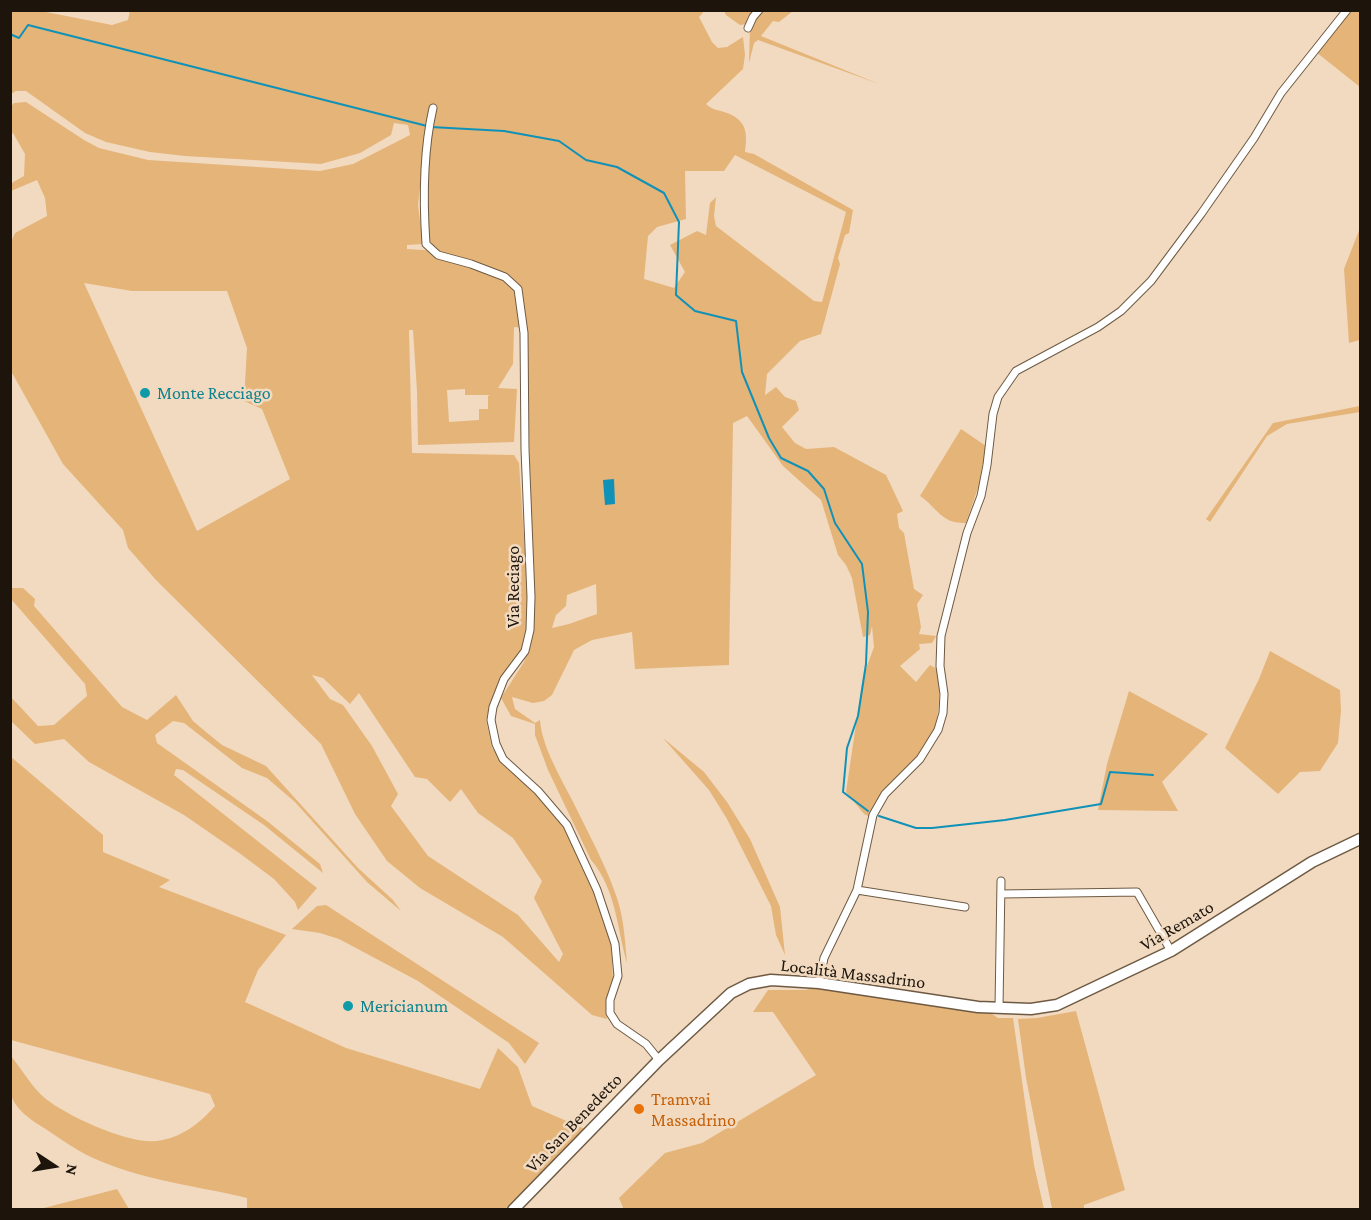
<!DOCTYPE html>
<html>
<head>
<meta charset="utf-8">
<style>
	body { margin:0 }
	#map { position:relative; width:1371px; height:1220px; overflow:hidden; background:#f1dac0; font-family:"Crimson Pro",serif }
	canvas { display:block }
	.frame { position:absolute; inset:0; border:12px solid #1d150c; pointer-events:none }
	.north { position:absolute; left:24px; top:1136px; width:60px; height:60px; -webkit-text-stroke:4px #f1dac0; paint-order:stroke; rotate:102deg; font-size:16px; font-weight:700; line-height:24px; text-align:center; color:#1d150c }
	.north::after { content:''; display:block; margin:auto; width:21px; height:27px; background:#1d150c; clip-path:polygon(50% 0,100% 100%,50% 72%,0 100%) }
</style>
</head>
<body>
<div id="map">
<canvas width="1371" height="1220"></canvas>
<div class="frame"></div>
<div class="north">N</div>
</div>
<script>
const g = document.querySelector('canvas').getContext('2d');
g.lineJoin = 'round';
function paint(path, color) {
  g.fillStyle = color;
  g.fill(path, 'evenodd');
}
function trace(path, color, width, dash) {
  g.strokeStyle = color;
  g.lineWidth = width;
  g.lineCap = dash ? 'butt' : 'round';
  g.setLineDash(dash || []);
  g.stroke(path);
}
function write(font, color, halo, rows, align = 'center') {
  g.font = font + ' "Crimson Pro",serif';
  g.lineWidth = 5;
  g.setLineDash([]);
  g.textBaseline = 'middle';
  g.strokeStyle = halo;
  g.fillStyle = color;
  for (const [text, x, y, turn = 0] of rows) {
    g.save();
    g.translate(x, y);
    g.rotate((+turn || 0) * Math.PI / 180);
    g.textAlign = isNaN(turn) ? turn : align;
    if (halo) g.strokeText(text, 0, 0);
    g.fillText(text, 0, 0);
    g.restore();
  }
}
paint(new Path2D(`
	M130,10l572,1 1,2 -4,4 13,25 6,6 9,-1 16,-10 2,18 -2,14 -37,35c5,5 11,6 18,8 22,7 24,19 21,40l9,2 99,56 -4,23 -4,2 -7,23 2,6 -19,70 -21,7 -33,33 -2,21 11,-8 9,10 11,4 3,9 -17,17 13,16 11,6 28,-2 52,28 17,36 -6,3 2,14 5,5 10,56 9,6 -6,9 4,23 -2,7 17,2 -4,7 -13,1 1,5 -20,17 16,16 14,-17 7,4c5,29 2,64 -17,88 -7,8 -17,14 -24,22 -10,11 -17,27 -24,39l-8,-4 -18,-22 17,-115 11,-30 -2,-21 -2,9 -7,2 -11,-59 -6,-13 -8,-10 -17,-55 -38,-34 -36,-50 -14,7 -4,242 -94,4 -3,-37 -40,8 -18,10 -22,45 -8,6 -11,2 -21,-6 3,12 20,14 5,-3c2,31 28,69 41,98 13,26 27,53 36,80 7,21 8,43 10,65 -10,-35 -11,-74 -36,-103l-43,-90 -13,-35v-11l-24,-8 -10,-18 23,-36 6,-15 3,-14 1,-31 -8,-274 -12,-1 -1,37 -15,24 19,1 -3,53 -96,3 -1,-54 -4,-61h-4l3,123 102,2 5,8 9,135v32l-6,18 -23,32 -13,40 6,28 10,12 35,33 29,35 29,62 16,50 2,41 -7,30 1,8 -15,-4 -89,-78 -83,-49 -33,-27 -32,-47 -34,-70 -165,-164 -28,-32 -5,-18 -60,-66 -52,-93v-129l4,-9 32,-17 -2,-18 -8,-18 -26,11 -1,-7 14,-8 1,-22 -12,-21 -2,1v-28l3,-3 12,-1 58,38 15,8 49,12 172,11 33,-7 57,-29 -2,-10 -14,-2 -3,12 -31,18 -39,11 -136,-8 -35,-4 -44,-10 -21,-9 -59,-42h-10l-5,3v-83h30l71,14 16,-5zM424,149l5,91 9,11 -31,-2v-4l16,-1 -5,-39zM735,155l111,57 -24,90 -8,-1 -98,-75 -2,-10 2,-19 -6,6 -4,32 -9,-4 -27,14 15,27 -11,16 -30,-9 4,-43 9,-9 29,-8 -1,-48h39zM84,283l48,8h95l20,57 -3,53 18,8 28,70 -93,52zM465,389v6h25l-2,1v13h-9v11l-30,2 -2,-32zM596,584l1,30 -28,10 -17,4 4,-13 10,-9 1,-11zM312,675l11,3 27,26 9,-11 56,84 12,2 23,23 11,-13 17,24 35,25 29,43 -8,17 29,56 -4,8 -41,-47 -90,-59 -37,-50 7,-12 -26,-48 -29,-41 -13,-6z
	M724,11h31l-9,13 -6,1 -14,-10z
	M762,11h31l-14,11 -6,-1 -12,15 118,48 -121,-44 -4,3 -5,20 1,-36z
	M1349,11h11v76l-44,-35z
	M1360,228v112l-11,3 -5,-74z
	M1360,406v6l-73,12 -20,12 -57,86 -4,-3 67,-96z
	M961,429l25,17 -7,39 -13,38c-25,1 -28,-15 -46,-27z
	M11,588h12l12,11 -1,7 88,101 25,13 29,-25 17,26 13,11 16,13 44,21 92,102 35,32 8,11 -34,-29 -72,-80 -28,-24 -25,-10 -58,-45 -11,-2 -18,14 2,8 110,78 53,43 3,9 -59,-48 -81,-55 -7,-1 -2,6 143,113 -19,22 -3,-8 -21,-23 -32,-24 -58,-40 -95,-53 -25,-23 -29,5 -24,-23v-24l27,29 16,-1 33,-29 -2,-12 -74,-85z
	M1270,651l70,39 1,21 -3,32 -18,28 -20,1 -22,22 -53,-46 34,-69z
	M1129,691l79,43 -46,48 16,29 -80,-1 9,-46z
	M663,738l41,34 23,30 23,37 30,68 5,48 -9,-20 -5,-29 -44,-87 -18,-29z
	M10,756l93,79v17l67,28 -11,7 127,48 -28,35 -13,32 101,46 134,41 18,-41 20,19 14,39 53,23 -81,81 -257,-1v-11c-49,-12 -100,-17 -147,-37 -20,-8 -38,-21 -56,-33 -13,-8 -30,-19 -34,-36 -2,-11 0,-25 1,-36 10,12 22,33 35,43 21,17 84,46 111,42 24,-3 42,-17 58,-35l-5,-12 -199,-54z
	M326,905l213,138 -14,21 -16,-21 -91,-62 -79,-42 -19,-6 -28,-4 25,-23z
	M817,987l175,27 6,4h15l21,147 10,44 -420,1 -5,-12 46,-45 37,-10 114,-68 -43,-63h-20l15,-22h37z
	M1076,1011l49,179 -41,15v4h-32l-26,-131 -8,-59 19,-1z
	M117,1189l12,20h-89z`), '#e5b478');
paint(new Path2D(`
	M614,479l1,25 -10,1 -2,-25z`), '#1091b8');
trace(new Path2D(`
	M10,34l9,4 9,-13 403,102 73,4 55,10 27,19 31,7 47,26 15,29 -3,73 19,16 41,10 6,51 27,66 12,20 27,13 16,18 11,34 27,41 6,48 -2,52 -8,52 -11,32 -4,44 25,19
	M879,816l37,12h16l73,-8 96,-16 9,-32 43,3`), '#1091b8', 2);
const minor = new Path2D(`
	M748,28l5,-11 6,-7
	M433,108c-10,44 -10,92 -7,136l12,11 33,9 34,13 13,12 6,44 1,116 6,148 -1,33 -5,21 -21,28 -11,28 -2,13 5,24 7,15 35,32 29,34 30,65 18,54 3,32 -8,24v13l7,11 29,20 13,16
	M857,890l108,17
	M1001,894l136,-2 34,59
	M819,983l5,-25 33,-68 16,-75 12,-21 35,-35 18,-29 5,-17 1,-19 -4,-28 1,-30 26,-103 14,-37 6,-31 6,-51 5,-17 18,-26 82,-44 23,-16 30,-30 50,-67 53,-76 27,-45 66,-83
	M999,1008l2,-127`);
const primary = new Path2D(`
	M513,1210l146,-150 72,-67 18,-9 22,-4 48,3 159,24 53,2 26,-4 114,-54 141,-89 48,-23`);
trace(minor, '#6e5a43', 9);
trace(primary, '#6e5a43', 13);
trace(minor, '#fff', 7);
trace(primary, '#fff', 10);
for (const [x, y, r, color] of [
	[145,393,6,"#0f9aa8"],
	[348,1006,6,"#0f9aa8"],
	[639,1109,6,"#e8710a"]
]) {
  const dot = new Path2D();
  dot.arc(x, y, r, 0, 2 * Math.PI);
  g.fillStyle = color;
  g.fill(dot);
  trace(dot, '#f1dac0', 2);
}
write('18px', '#0d838f', '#f1dac0', [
	["Monte Recciago",157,393],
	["Mericianum",360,1006]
], 'left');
write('18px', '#1d150c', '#f1dac0', [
	["Via Reciago",513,587,-90],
	["Via Remato",1177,926,-30],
	["Località Massadrino",853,974,7],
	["Via San Benedetto",574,1123,-46]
]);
write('18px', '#c56008', '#f1dac0', [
	["Tramvai",651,1099],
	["Massadrino",651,1120]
], 'left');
</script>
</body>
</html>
